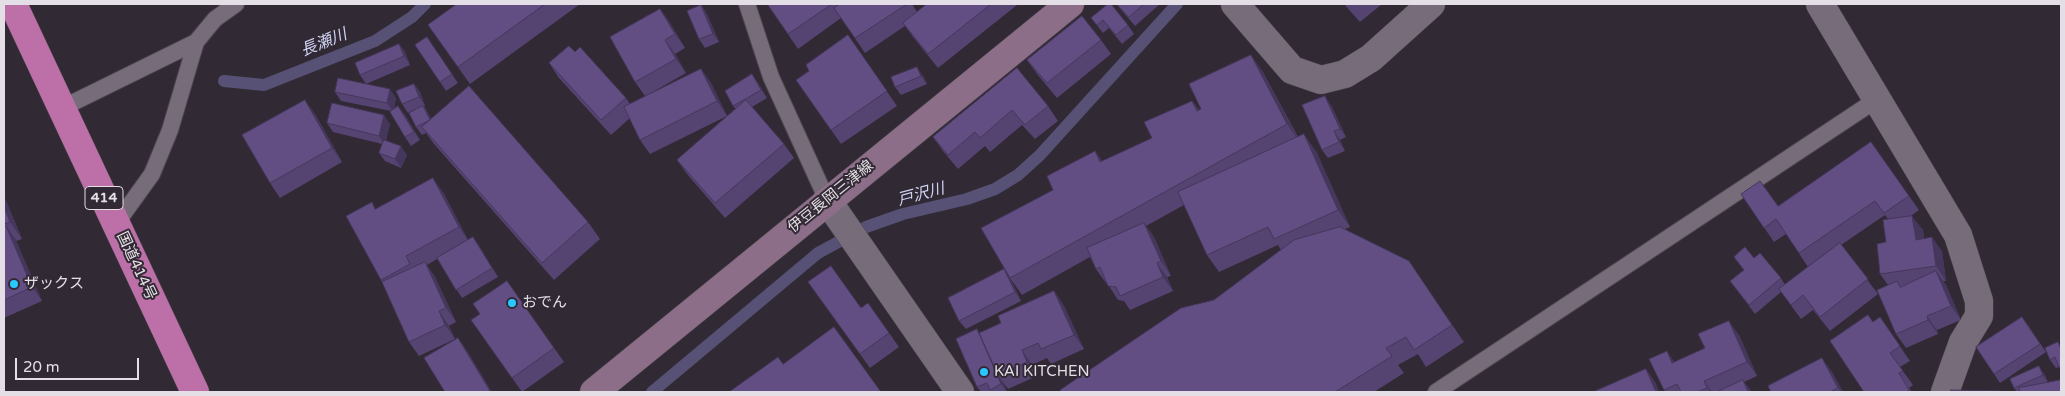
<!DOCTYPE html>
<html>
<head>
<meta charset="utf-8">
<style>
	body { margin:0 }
	#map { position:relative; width:2065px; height:396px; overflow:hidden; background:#312933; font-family:"Varela Round",sans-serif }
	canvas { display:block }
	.frame { position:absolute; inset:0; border:5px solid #e4dfe6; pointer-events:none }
	.scale { position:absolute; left:15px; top:358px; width:124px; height:22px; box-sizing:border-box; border:2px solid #e4dfe6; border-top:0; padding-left:6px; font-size:15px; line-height:18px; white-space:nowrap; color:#e4dfe6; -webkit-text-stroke:4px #312933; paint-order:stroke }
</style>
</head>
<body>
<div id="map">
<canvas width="2065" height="396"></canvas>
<div class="frame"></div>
<div class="scale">20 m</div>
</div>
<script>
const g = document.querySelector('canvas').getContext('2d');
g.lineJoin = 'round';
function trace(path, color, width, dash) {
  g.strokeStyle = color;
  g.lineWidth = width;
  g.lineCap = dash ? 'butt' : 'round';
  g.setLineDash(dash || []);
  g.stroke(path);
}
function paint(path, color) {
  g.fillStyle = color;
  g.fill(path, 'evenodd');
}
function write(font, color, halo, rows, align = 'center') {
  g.font = font + ' "Varela Round","Noto Sans JP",sans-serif';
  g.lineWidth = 4;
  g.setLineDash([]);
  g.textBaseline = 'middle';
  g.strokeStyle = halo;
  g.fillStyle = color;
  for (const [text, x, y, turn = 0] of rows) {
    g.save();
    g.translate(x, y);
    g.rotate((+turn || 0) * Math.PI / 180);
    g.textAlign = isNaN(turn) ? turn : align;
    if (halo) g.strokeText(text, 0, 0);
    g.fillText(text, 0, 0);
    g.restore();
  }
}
trace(new Path2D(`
	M224,81l40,4 111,-44 37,-24 13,-13
	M652,392l166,-139 48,-26 37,-13 64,-15 28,-10 23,-14 22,-20 137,-151`), '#565175', 12);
const lane = new Path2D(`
	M747,4l24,73 56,123
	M196,42l19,-23 21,-15
	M62,108l134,-66 -26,88 -18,44 -36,50
	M1436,392l443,-294`);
const street = new Path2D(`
	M1235,4l57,66 29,10 24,-6 26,-16 60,-54
	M1820,4l138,231 21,66v15l-16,26 -18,50
	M827,200l133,192`);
const secondary = new Path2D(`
	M594,392l476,-388`);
const highway = new Path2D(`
	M13,4l182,388`);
trace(lane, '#4e4750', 18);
trace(street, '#4e4750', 29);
trace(secondary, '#4e4750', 29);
trace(highway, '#4e4750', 29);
trace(lane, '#776d7a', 16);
trace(street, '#776d7a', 28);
trace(secondary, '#8c6e88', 28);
trace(highway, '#bd6fa8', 28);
paint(new Path2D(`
	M457,4h123l-110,80 -42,-59z
	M769,4h143l5,8 10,-8h89l1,1 -79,63 -25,-31 -8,-11 -40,27 -24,-35 -43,31 -30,-44z
	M1116,4h44l-25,22z
	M1344,4h38l-22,18z
	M701,5l6,9 12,28 -14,6 -6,-9z
	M660,9l10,14 15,25 -10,6 11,19 -35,20 50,-24 10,14 16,33 -77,38 -10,-14 -10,-22 -19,17 -52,-57 -10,-15 26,-11 51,46 4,6 15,-8 -10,-14z
	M1091,18l37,7 6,9 -12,10 -13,-16 -6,5z
	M848,35l49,71 -56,38 -45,-64 13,-9z
	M427,37l31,46 -12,8 -31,-46z
	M1101,40l10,14 -54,44 -20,-24 -10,-14z
	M399,44l6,8 5,13 -44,19 30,14 -2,11 11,6 15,25 -9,6 -6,-9 -14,-26 -50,-10 -6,-9 31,-8 -6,-9z
	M1017,68l31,38 10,15 -23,18 -13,-14 -32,27 -5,-6 -27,23 -15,-18 -10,-14z
	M1263,72l35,65 18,14 34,76 -5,2 75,49 44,64 -38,25 -8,-13 -20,11 6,8 -30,19h-313l153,-92 67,-50 -3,-5 -59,27 -12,-17 -23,-50 -38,21 8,11 17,39 -4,1 6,14 -43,19 -6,-9 -6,-1 -11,-17h-1l-10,-14 -6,-12 -68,38 -12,-17 11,23 -55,28 -7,-8 45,-52 6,9 43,-88 42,-39 7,10 50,-23 40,-37 7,9z
	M752,74l6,9 9,15 -15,9 32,37 10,14 -69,60 -38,-44 -10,-14 59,-51 -3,-3z
	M923,76l4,8 -26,11 -6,-8 -4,-10z
	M414,84l6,8 5,14h-1l7,13 157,103 12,17 -46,41 -120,-136 -8,-11 -4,2 -6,-8 -1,-17 -7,3 -6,-9z
	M1331,105l15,32 -6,3 5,11 -17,7 -6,-8z
	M315,114l27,48 -62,36 -10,-15z
	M327,123l63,1 -4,16 21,15 -6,13 -16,-7 -6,-8 3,-9 -49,-12z
	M1871,142l48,68 -8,6 12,14 1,9 18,12 4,30h-3l3,4 15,35 -24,10 1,4 -32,14 -10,-14 -8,-49 -8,-11 6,-32 2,-23 -3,-4 -44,30 37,49 -48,37 -17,-21 -12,9 -20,-27 -26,22 -25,-33 14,-11 -10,-13 20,1 27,20 4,7 23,-18 -22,-33 -12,8 -33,-48 37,12z
	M443,192l25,48 5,-3 25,40 -36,21 -25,-39 -10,6 8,12 21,45 -7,4 6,13 -36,17 -10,-14 -28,-62 -5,-71z
	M4,196l18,43 -6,2 26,60 -38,17z
	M507,281l57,81 -42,30 -51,-72 9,-6z
	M808,282l53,26 7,-5 31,44 -29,21z
	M1054,291l10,15 20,43 -33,15 -4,-6 -15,7 5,11 -29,13 -5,-7 4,10h-26l-4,-5 3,-54 21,-10z
	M1880,317l30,44 -10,6 13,18 -4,3 3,4h-48l9,-70z
	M2028,325l18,27 -46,31 -6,-9z
	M1739,335l18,41 -13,6 8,10h-87l-1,-2 10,-28z
	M2058,342l3,5v23l-2,-3 -3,1 -6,-8z
	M1832,372l11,20h-72z
	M2045,375l3,8 13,9h-44l-3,-4 -4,-9z`), '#554372');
paint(new Path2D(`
	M701,5l6,9 12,28 -6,-8z
	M660,9l10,14 15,25 -10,-14z
	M665,40l10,14 11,19 -10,-14z
	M399,44l6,8 5,13 -6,-9z
	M1251,55l12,17 36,69 -12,-17z
	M917,67l6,9 4,8 -6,-8z
	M701,69l10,14 16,33 -10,-15z
	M752,74l6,9 9,15 -6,-8z
	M414,84l6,8 5,14 -6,-9z
	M390,89l6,9 -3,14 -6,-9z
	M1325,96l6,9 15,32 -6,-8z
	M305,100l10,14 27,48 -10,-14z
	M1192,101l12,17 -7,-7z
	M398,106l7,9 15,25 -6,-8z
	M423,106l6,9 7,13 -6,-8z
	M384,115l6,9 -5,21 -6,-9z
	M1334,131l6,9 5,11 -6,-9z
	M1304,134l12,17 34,76 -12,-17z
	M401,146l6,9 -6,13 -6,-9z
	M1095,151l12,17 -7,-6z
	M433,178l10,14 26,50 -10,-15z
	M4,196l18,43 -12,-17 -6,-15z
	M1912,216l11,14 3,24 -10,-14z
	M1144,223l10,14 17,39 -10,-15z
	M6,226l10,14 26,61 -10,-14z
	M473,237l6,8 19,32 -6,-9z
	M1932,237l10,14 4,30 -10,-15z
	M425,262l10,15 21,45 -10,-14z
	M1157,263l10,14 6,14 -10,-14z
	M1004,269l6,9 11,23 -6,-9z
	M1936,271l10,14 15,35 -10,-14z
	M1054,291l10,15 20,43 -10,-14z
	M439,311l10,15 6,13 -10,-14z
	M1927,316l10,14 1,4 -10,-14z
	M1729,321l10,14 18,41 -10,-14z
	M977,329l6,9 15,37 5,7 4,10 -6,-8z
	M458,338l10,14 24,40h-1l-1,-1z
	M1022,350l10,15 5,11 -10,-14z
	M1667,351l10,15 -5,-3z
	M1822,358l10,14 11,20h-2l-3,-4z
	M2039,366l6,9 4,9 -6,-9z
	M1646,369l10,14 3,9h-3z
	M1743,380l9,12h-4z
	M1704,381l8,11h-2z`), '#45375c');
const building = new Path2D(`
	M457,4h88l-87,63 -30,-42z
	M769,4h63l-44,30 -20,-29z
	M840,4h67l-52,34 -21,-30z
	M927,4h64l-63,50 -25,-31z
	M1108,4h3l17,21 -12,10 -13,-15 -6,5 -6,-7z
	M1117,4h27l-15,13z
	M701,5l12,29 -14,5 -12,-28z
	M660,9l15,25 -10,6 11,19 -41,23 -25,-45z
	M1082,16l19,24 -54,43 -20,-23z
	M848,35l39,56 -56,39 -35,-50 13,-9 -3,-6z
	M427,37l25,37 -12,8 -25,-37z
	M399,44l5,12 -44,19 -5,-12z
	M569,46l6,6 5,-5 46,51 -25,22 -52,-57z
	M1251,55l36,69 -277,154 -29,-50 72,-38 -6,-14 48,-25 5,11 52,-24 -8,-16 48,-21 5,10 4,-2 -12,-25z
	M917,67l4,9 -26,11 -4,-10z
	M1017,68l31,38 -23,19 -13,-15 -32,28 -5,-6 -27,23 -15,-18z
	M701,69l16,32 -77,39 -16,-33z
	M752,74l9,16 -28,16 -8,-15z
	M338,78l52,11 -3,14 -52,-11z
	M414,84l5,13 -17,7 -6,-13z
	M469,86l119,136 -46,41 -120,-136z
	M1325,96l15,33 -6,2 5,11 -17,8 -20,-45z
	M305,100l27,48 -62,35 -28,-48z
	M746,100l38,44 -69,59 -38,-43z
	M332,103l52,12 -5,21 -52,-13z
	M398,106l16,26 -9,5 -15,-25z
	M423,106l7,14 -14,7 -7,-14z
	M1304,134l34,76 -64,29 -6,-12 -61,28 -29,-63z
	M384,140l17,6 -6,13 -16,-6z
	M1871,142l38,54 -25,17 -9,-12 -76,52 -23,-34 -12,9 -23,-34 19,-13 18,25z
	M433,178l26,49 -53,29 4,8 -29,16 -35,-64 26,-14 3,7z
	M4,207l6,15 -6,2z
	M1912,216l4,24 16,-3 4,29 -56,8 -3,-30 9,-2 -3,-22z
	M1144,223l17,38 -4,2 6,14 -43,19 -4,-9 -8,-1 -8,-19 -4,2 -9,-21z
	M6,226l26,61 -28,13v-73z
	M1340,227l69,34 43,64 -38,25 -8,-13 -20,11 6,8 -57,36h-274l-1,-2 121,-82 33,-8 80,-60z
	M473,237l19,31 -36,22 -19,-32z
	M1840,243l28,36 -48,38 -17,-22 -12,10 -12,-16z
	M1745,247l9,11 6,-5 21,25 -32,27 -19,-24 14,-11 -10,-13z
	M425,262l21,46 -7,3 6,14 -36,17 -27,-60z
	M831,266l30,42 7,-5 21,30 -29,21 -52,-72z
	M1004,269l11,23 -56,29 -11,-23z
	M1936,271l15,35 -24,10 1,4 -32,14 -19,-44 20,-9 3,6z
	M507,281l47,67 -42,30 -41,-58 9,-6 -7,-10z
	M1054,291l20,44 -33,14 -3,-6 -16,7 5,12 -29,13 -19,-42 22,-10 -3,-7z
	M1868,315l5,7 7,-5 20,29 -10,7 13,18 -4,2 10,17 -3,2h-42l-34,-51z
	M2022,317l18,27 -46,30 -18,-27z
	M1729,321l18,41 -43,19 3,7 -10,4h-16l-4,-8 -13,6 -15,-31 18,-8 5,12 33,-15 -7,-14z
	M834,327l47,65h-152l49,-35 5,7z
	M977,329l24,55 -11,6 -3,-7 -10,4 -21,-48z
	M458,338l32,53 -2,1h-43l-21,-34z
	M2058,342l3,8v16l-2,1 -4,-10 -5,3 -5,-12z
	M1822,358l16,30 -8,4h-59l-3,-6z
	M2039,366l4,9 -29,13 -4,-9z
	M1646,369l10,23h-63z
	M1743,380l5,12h-31z
	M2061,380v12h-41l-1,-4z
	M1951,390l50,1v1h-50z`);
paint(building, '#634e84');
trace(building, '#45375c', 1);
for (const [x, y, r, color] of [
	[14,284,5,"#29c8ff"],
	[512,303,5,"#29c8ff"],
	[984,372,5,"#29c8ff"]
]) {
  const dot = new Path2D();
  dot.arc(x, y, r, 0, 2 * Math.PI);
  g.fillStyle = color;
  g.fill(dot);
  trace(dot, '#312933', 2);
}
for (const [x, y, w] of [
	[104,198,38]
]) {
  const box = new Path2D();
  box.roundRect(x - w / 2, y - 11.5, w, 23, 4);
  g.fillStyle = '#312933';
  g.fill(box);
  trace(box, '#e4dfe6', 1);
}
write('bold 14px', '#e4dfe6', null, [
	["414",104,198]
]);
write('15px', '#e4dfe6', '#312933', [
	["伊豆長岡三津線",831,197,-39],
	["国道414号",136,266,65]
]);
write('15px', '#e4dfe6', '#312933', [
	["ザックス",24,284],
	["おでん",522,303],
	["KAI KITCHEN",994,372]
], 'left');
write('italic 16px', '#d1d3f5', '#312933', [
	["長瀬川",324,43,-22],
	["戸沢川",921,195,-15]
]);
</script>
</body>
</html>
